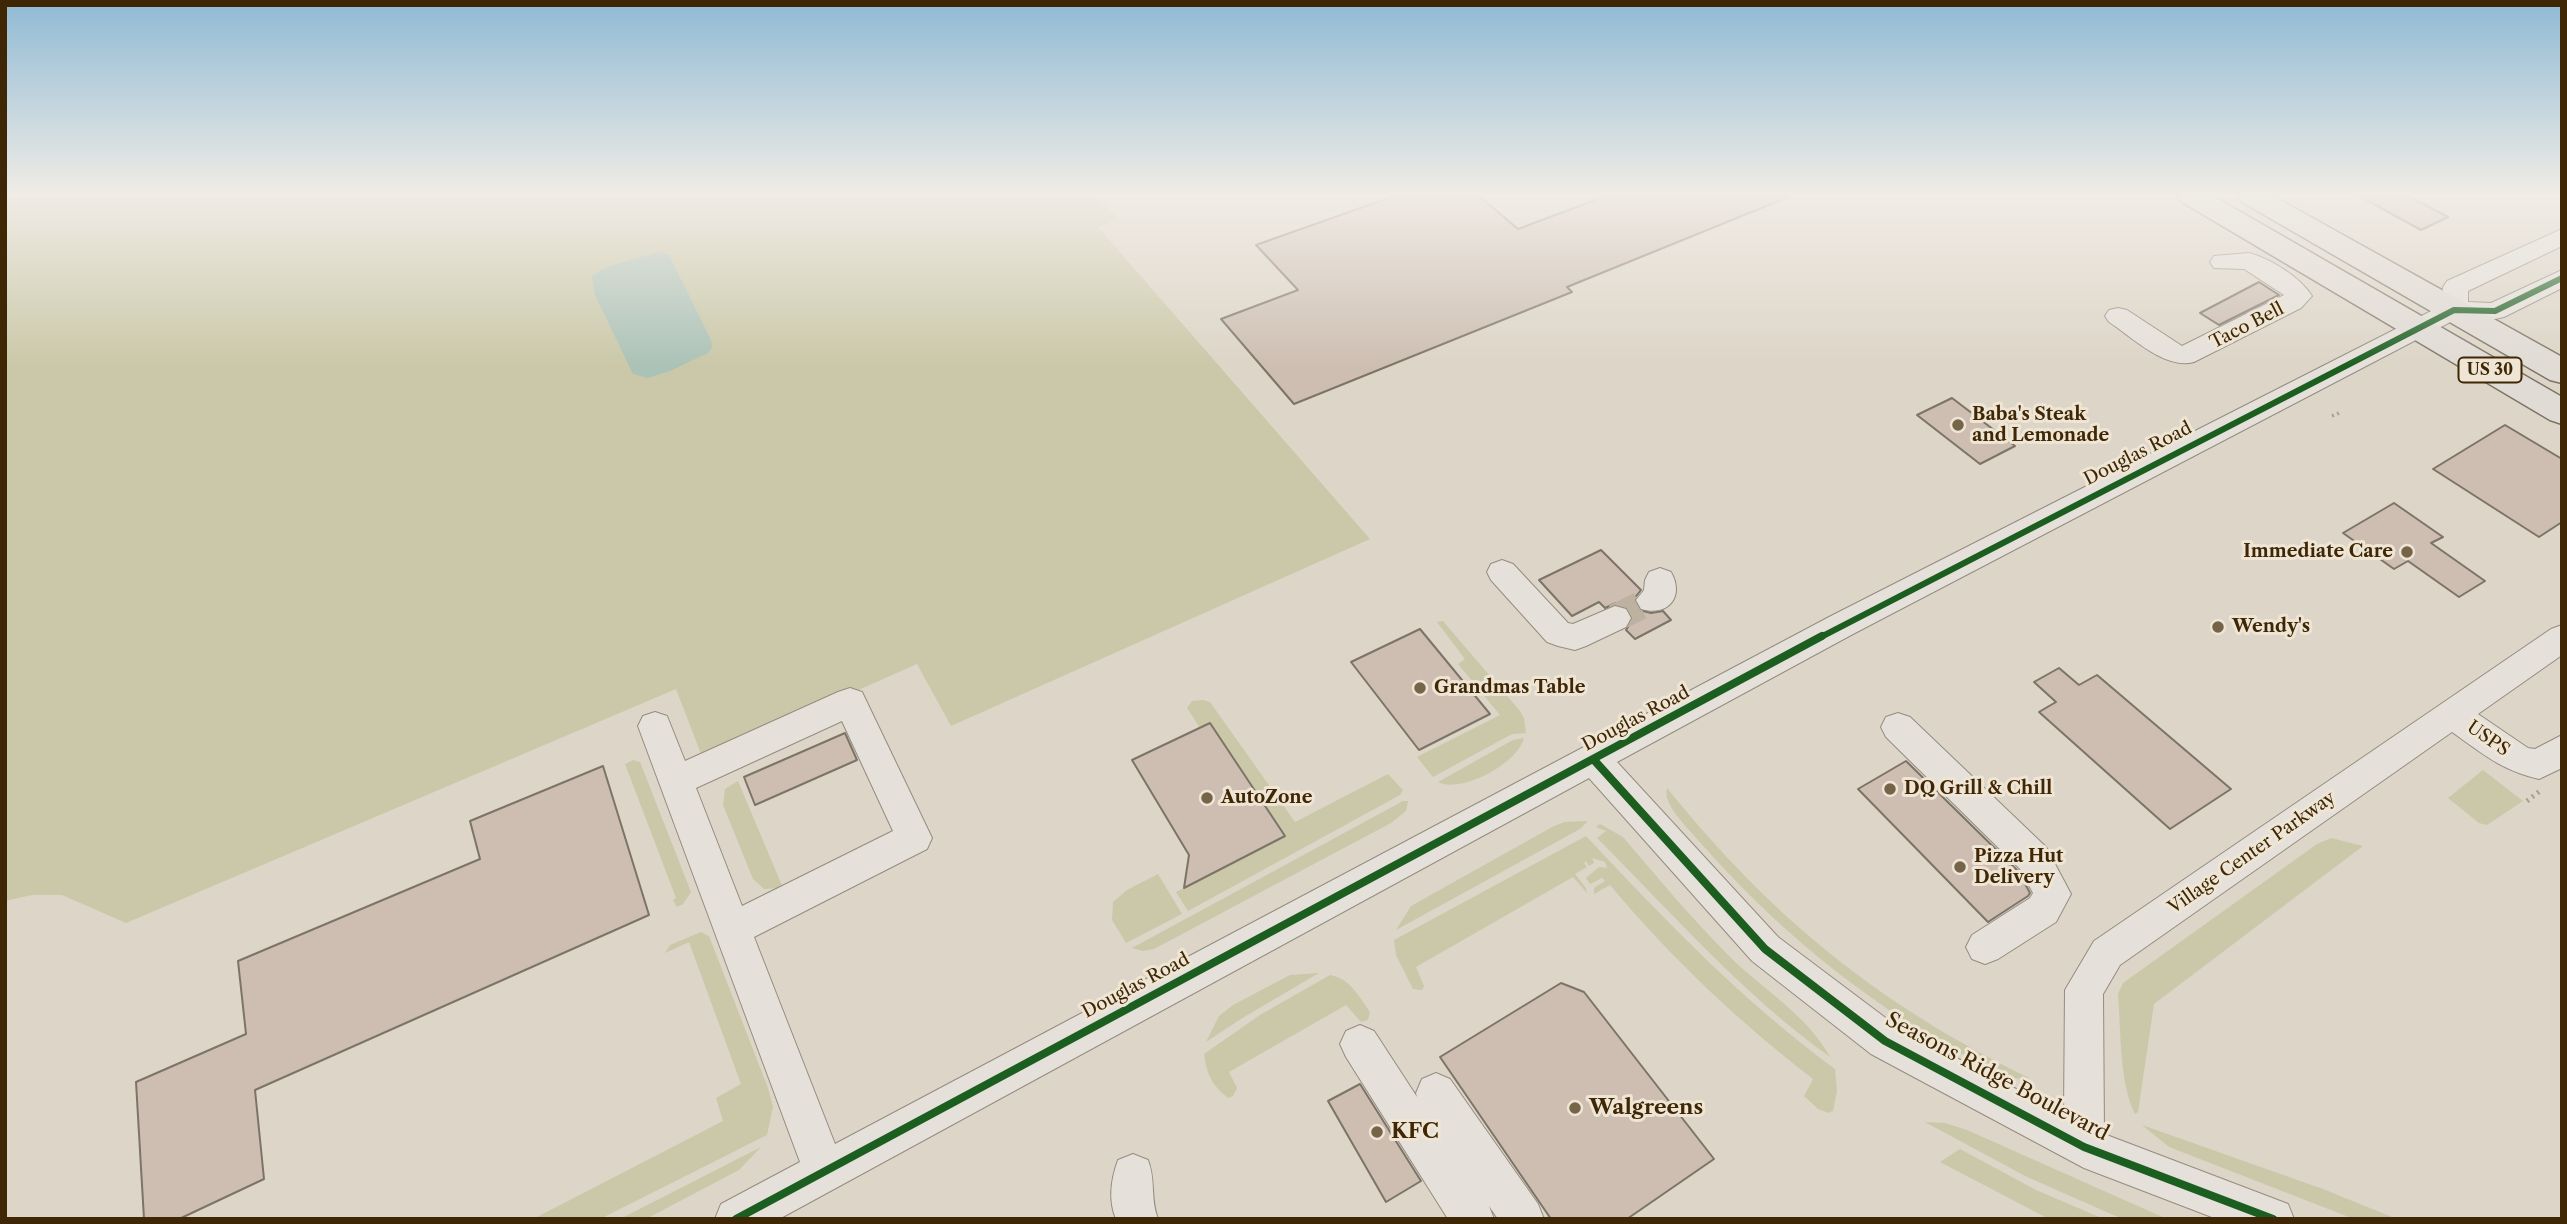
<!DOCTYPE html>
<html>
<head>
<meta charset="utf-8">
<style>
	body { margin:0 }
	#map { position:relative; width:2567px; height:1224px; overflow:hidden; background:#ddd5c7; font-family:"Libre Caslon Text",serif }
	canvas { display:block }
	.frame { position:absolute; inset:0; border:7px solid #3f2705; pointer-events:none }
</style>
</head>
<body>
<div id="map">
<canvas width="2567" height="1224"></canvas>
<div class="frame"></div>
</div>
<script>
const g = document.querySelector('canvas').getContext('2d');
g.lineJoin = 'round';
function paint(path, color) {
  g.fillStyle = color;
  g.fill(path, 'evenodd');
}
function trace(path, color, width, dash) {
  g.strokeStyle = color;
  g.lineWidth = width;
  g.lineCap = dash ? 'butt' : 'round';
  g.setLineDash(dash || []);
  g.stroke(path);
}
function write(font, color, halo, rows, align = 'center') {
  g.font = font + ' "Libre Caslon Text",serif';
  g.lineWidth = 6;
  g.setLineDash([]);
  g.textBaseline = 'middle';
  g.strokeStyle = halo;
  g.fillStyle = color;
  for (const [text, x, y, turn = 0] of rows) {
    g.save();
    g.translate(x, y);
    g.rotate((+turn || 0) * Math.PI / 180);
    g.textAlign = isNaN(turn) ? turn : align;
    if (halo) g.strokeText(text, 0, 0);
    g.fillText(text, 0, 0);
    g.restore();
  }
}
paint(new Path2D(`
	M5,196h1091l23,23 -21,8 272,312 -419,187 -34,-62 -214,95 -27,-70 -550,234 -64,-28h-30l-27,6z
	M1443,621l77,90 4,7 2,15 -14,1 -79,43 -16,-20 83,-42 -42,-51 7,-5 -28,-37z
	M1203,700l7,2 85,120 93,-48 15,16 -3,5 -212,116 -12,-19 109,-56 -74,-112 -11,4 -13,-20 5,-7z
	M1524,738c-6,25 -62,56 -86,44l75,-42z
	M633,760l7,2 51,130 -8,12 -6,3 -4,-7 3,-2 -51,-134z
	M2483,770l40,31 -36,24 -8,-2 -31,-25z
	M738,781l45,107 -19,1 -11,-10 -30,-74 2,-16z
	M1667,788c105,130 211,216 362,290 -26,4 -47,-13 -69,-25 -99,-54 -188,-128 -262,-213 -11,-13 -36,-36 -31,-52z
	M1403,801h5l-2,10 -15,12 -237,126 -11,2 -11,-3z
	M1588,821l-8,8 -184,101 15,-24 143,-80 11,-4z
	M1600,824l23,13c35,41 70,83 108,121 33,32 76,57 99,99 -88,-63 -157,-143 -233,-219l9,-7 -10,-4z
	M1586,836c78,83 156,165 249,233l2,22 -4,20 -4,2 -11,-4 -14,-13 9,-17c-76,-59 -141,-120 -203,-194l-16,9v-6l11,-7 -3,-3 -12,6 -4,-6 13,-11 8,1 -2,-6 -13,-4 2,5 -5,3 -3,-5 -2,2 3,4 -12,7 11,14 1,5 -14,-16 -157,90 8,19 -2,4 -9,-1 -17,-34 -2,-15z
	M2331,838l32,8 -209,158 -16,108 -3,2c-16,-31 -14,-85 -17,-120l5,-11 194,-139z
	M1158,874l24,40 -56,29 -14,-23 1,-18 14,-12z
	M701,932l8,4 59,152 5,19 -6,28 -167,84h-67l190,-98 -7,-23 25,-14 -52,-142 -24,11 5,-8z
	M1319,973l-75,44 -38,25 13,-26 14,-11 57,-30z
	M1330,975c21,4 29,22 40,37l-2,8 -7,2 -15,-17 -117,67 8,16 -4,8 -5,2c-16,-13 -21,-23 -24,-44l56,-39z
	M1925,1122l20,1 22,7 200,89h-43l-13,-5 -86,-38z
	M2142,1125l181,64 74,30h-43l-185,-72z
	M761,1147l-22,23 -93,49h-26z
	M1960,1149l76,41 68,29h-55l-109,-57z`), '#cac8a8');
paint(new Path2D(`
	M658,252l11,3 42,85 1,7 -4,6 -38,18 -22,7 -15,-4 -38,-79 -3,-19 15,-9z`), '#abc2b7');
const building = new Path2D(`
	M1394,196h85l39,33 88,-33h185l-224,91 5,5 -278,112 -73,-85 77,-29 -42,-45z
	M2359,196h50l39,21 -27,13z
	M2259,282l20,13 -60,30 -19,-12z
	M1952,398l63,48 -35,18 -63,-49z
	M2505,425l57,34v63l-23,15 -106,-68z
	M2394,503l49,34 -12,6 54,38 -26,16 -51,-36 -14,8 -51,-36z
	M1601,550l40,40 -8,10 6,10 12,3 12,-2 8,9 -36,19 -9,-9 7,-11 -6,-13 -11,-3 -11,5 -6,-6 -27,14 -33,-36z
	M1420,629l70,85 -71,36 -68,-88z
	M2059,668l20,17 18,-10 134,114 -61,40 -131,-117 17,-10 -22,-20z
	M1210,723l75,113 -101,52 5,-33 -57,-95z
	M845,733l12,27 -102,45 -11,-28z
	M1906,761l112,110 12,22 -2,3 -40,26 -130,-133z
	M603,766l46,149 -394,175 9,89 -85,40h-35l-8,-137 110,-48 -8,-73 242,-102 -10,-38z
	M1561,983l23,9 130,167 -87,60h-76l-111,-162z
	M1360,1084l61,97 -35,21 -58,-101z`);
paint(building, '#cdbeb1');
trace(building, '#7c7467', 2);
trace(new Path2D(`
	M1615,618l37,-18`), '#bdb2a0', 28, [28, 14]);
const minor = new Path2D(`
	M2562,229v17l-94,45v11l23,1 71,-33v18l-58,29 -9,2 -37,-1 -605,316 -236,128 161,175 121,91 165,86 1,-124 29,-49 457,-312 11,-4v30l-84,59 50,34 7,1 27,-14v33l-23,11c-38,-9 -56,-25 -87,-47l-332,233 -17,29 1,140 184,70 6,15h-77l-133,-51 -213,-114 -119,-93 -163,-183 -810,441h-64l6,-15 79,-42 -162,-436 5,-10 12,-4 12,4 18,45 153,-69 12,-4 12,4 70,146 -5,11 -173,88 81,207 996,-528 610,-310 2,-19 4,-6zM842,721l51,110 -151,75 -46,-118z
	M2249,253c22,6 51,24 63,43l-11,12 -107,54c-29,8 -62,-25 -85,-40l-4,-6 4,-6 9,-2 9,2 55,36 102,-51 -40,-26 -30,-1 -4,-6 4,-6z
	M1502,560l11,4 55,59 5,1 42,-18 11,3 5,9 -5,9 -40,19 -11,4 -17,-4 -11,-4 -56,-62 -4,-8 4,-8z
	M1660,568l11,4c14,25 -3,45 -30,37l-5,-9 8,-10 1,-10 4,-8z
	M1898,713l12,4 136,130 25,47 -15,28 -58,37 -13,5 -13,-5 -6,-12 6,-12 58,-37 3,-5 -13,-24 -134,-132 -5,-10 5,-10z
	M1360,1025l14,6 43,66 -1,-4 6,-14 14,-6 14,6 88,125 6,15h-46l-9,-13 5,13h-46l-102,-162 -6,-13 6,-13z
	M1133,1154l15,6c8,20 2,39 10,59h-42c-8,-19 -5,-40 2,-59z`);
const major = new Path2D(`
	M2177,196h36l349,201v27l-12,-4 -368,-218z
	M2237,196h36l289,161v26l-12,-3 -308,-178z`);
trace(minor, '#938c80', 2);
trace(major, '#7c7467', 3);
trace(new Path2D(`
	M2332,416l7,-3`), '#a69f97', 3.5, [2, 3.5]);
trace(new Path2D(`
	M2527,801l13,-10`), '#a69f97', 5, [2, 4.5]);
paint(minor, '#e5e1da');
paint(major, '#e0dbd4');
trace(new Path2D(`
	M1819,638l635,-328 41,1 67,-33`), '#1b5e20', 6);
trace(new Path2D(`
	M1594,760l171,189 120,92 199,106 189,72
	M736,1219l1086,-583`), '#1b5e20', 8);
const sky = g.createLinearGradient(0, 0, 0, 367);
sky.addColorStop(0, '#8fbad4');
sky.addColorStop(0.53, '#f0ece6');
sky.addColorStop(1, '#f0ece600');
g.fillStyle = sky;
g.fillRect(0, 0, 2567, 367);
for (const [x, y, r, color] of [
	[1958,425,7,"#766449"],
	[2407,552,7,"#766449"],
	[2218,627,7,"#766449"],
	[1420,688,7,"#766449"],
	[1890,789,7,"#766449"],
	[1207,798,7,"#766449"],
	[1960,867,7,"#766449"],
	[1575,1108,7,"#766449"],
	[1377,1132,7,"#766449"]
]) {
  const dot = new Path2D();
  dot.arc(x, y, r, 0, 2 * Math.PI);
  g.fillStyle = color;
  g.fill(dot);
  trace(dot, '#eee5d5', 2.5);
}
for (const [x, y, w] of [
	[2490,370,63]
]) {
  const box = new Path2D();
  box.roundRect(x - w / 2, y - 12.5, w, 25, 5);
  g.fillStyle = '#eee5d5';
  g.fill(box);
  trace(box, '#3f2705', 2);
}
write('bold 16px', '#3f2705', null, [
	["US 30",2490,370]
]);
write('18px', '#3f2705', '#eee5d5', [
	["Taco Bell",2247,326,-27],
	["Douglas Road",2138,454,-27],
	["Douglas Road",1636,719,-28],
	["USPS",2488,739,35],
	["Village Center Parkway",2252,853,-35],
	["Douglas Road",1136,986,-28]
]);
write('bold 18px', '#3f2705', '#eee5d5', [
	["Baba's Steak",1972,415],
	["and Lemonade",1972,436],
	["Immediate Care",2393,552,"right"],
	["Wendy's",2232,627],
	["Grandmas Table",1434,688],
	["DQ Grill & Chill",1904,789],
	["AutoZone",1221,798],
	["Pizza Hut",1974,857],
	["Delivery",1974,878]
], 'left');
write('21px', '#3f2705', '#eee5d5', [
	["Seasons Ridge Boulevard",1997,1077,28]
]);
write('bold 21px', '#3f2705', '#eee5d5', [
	["Walgreens",1589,1108],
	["KFC",1391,1132]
], 'left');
</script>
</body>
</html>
